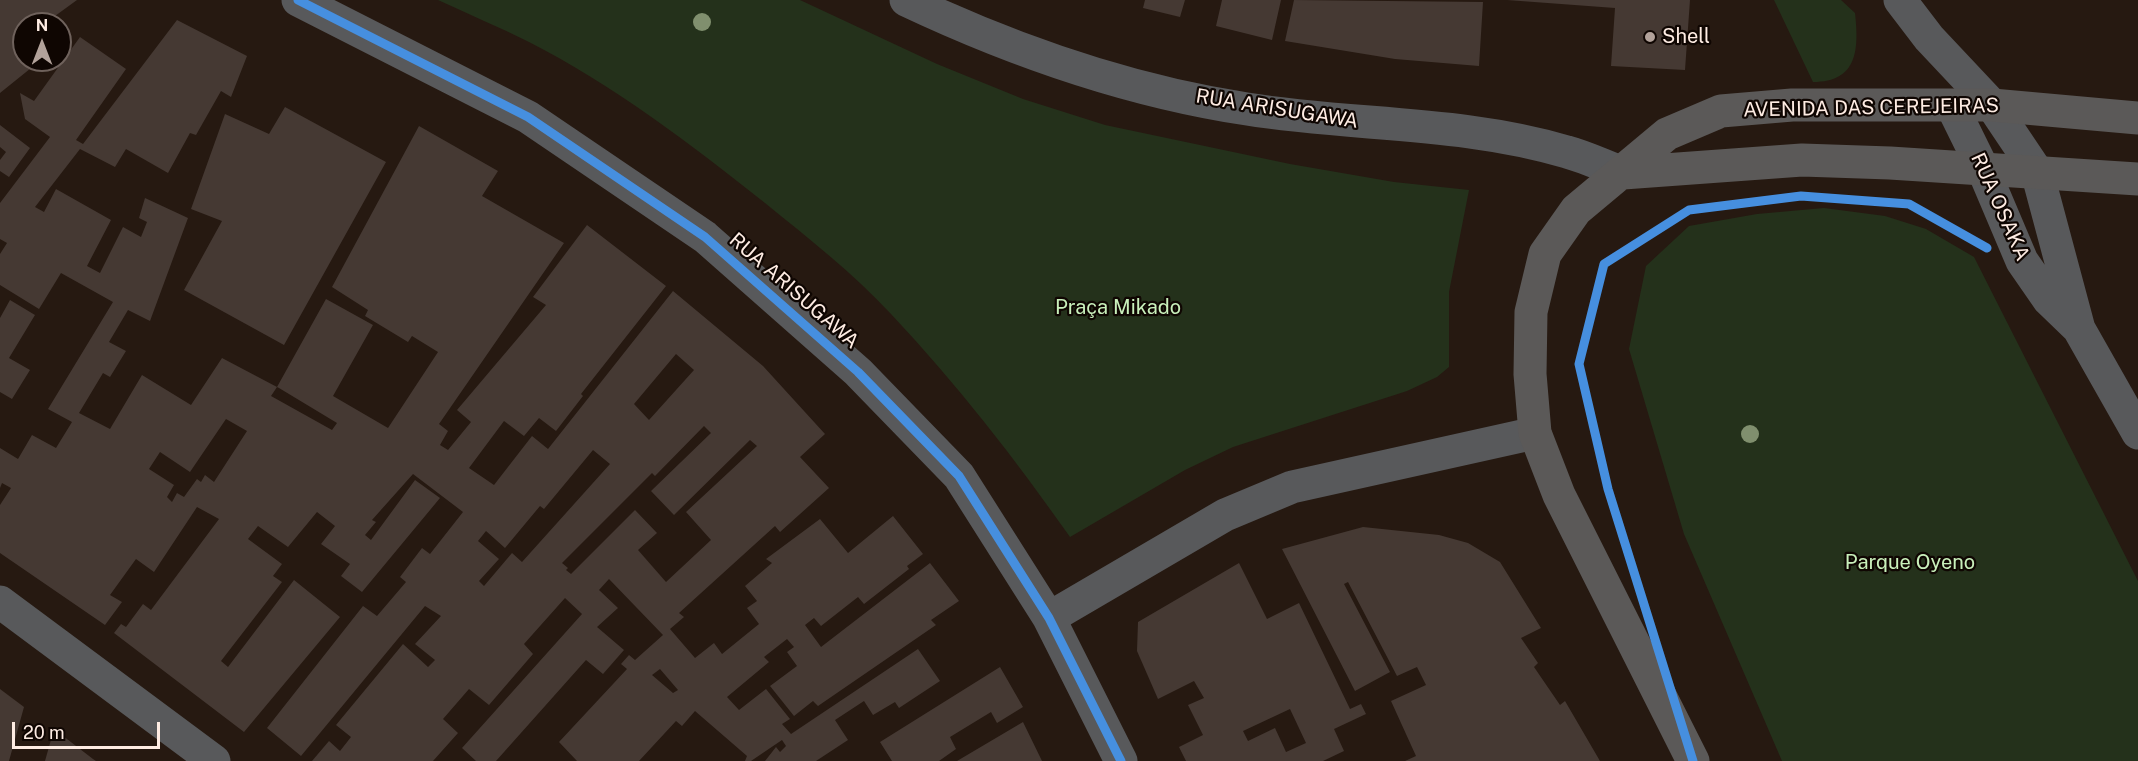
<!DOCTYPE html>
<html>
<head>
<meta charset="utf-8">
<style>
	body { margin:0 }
	#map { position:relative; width:2138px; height:761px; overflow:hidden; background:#261911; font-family:"Public Sans",sans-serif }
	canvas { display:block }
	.north { position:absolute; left:12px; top:12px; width:60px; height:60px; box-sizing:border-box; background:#0f0602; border:2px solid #6f625c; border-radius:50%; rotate:0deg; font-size:16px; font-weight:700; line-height:24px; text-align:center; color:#feece3 }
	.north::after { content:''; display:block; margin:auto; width:21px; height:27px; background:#b2a29a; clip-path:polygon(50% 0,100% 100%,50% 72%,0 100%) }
	.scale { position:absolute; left:12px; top:722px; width:148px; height:27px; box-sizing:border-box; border:3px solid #feece3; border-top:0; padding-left:8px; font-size:18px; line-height:21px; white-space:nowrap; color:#feece3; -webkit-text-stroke:4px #0f0602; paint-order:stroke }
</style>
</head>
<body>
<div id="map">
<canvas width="2138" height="761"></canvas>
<div class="north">N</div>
<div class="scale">20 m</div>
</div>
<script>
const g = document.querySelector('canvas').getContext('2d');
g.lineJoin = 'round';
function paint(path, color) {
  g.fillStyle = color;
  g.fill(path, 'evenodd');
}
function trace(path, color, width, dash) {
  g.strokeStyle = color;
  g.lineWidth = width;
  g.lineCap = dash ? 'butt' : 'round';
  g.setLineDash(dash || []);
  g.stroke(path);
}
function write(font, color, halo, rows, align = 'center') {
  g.font = font + ' "Public Sans",sans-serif';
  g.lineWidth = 4.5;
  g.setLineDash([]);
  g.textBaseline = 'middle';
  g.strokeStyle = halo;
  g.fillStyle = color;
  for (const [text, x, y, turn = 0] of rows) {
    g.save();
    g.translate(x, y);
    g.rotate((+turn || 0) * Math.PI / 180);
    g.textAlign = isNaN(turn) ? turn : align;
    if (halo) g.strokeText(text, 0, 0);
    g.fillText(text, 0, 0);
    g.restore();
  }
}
paint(new Path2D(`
	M438,0h362l137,64 86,35 82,26 185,39 104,18 75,8 -20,102v75l-12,10 -30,14 -174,56 -48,23 -115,67c-55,-78 -113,-153 -179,-223 -38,-41 -83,-76 -126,-111 -74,-59 -152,-118 -236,-161 -30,-15 -61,-28 -91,-42z
	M1774,0h67l14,13c4,36 3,69 -42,69z
	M1824,208l61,8 41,13 48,28 164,324v180h-356l-98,-227 -55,-185 17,-83 43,-40 68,-12z`), '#24311b');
paint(new Path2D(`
	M0,0h77l-33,24h-20v36h17l-41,33z
	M1145,0h40l-5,17 -37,-9z
	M1222,0h59l-9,40 -56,-14z
	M1294,0l189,2 -4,64 -84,-7 -110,-18z
	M1507,0h183l-5,70 -74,-4 4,-58z
	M177,20l70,36 -16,41 -10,-6 -25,44 -6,-2 -22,40 -42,-24 -11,18 -35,-18 -45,58 9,5 12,-23 55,31 -24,46 13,7 23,-46 18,10 6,-15 -8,-4 6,-20 43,20 -38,103 -22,-11 -19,32 17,9 -16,26 -7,-4 -24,40 31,16 32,-54 49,30 31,-47 55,29 49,-88 47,26 -40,71 55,32 50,-76 -26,-16 -4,6 -43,-26 3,-6 -36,-23 87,-161 79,45 -16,25 82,47 -125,181 9,7 -8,14 8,5 23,-28 -14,-12 89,-105 -13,-8 54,-72 79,61 -85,108 2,2 -27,35 -17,-13 -15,18 -20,-15 -35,47 25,17 38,-49 16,13 125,-158 90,75 62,68 -25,23 29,31 -49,44 -5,-6 -96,87 5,4 -14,12 25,29 19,-15 8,11 37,-30 -12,-16 10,-7 -12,-15 27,-23 -6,-4 54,-40 28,34 45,-37 30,38 -16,12 2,3 -45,35 -6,-7 -37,29 -7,-8 -9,7 16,22 109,-84 29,38 -28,19 5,5 -118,81 -5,-5 -19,15 -24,-30 27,-20 -10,-14 7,-5 -7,-8 -23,18 5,5 -42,35 12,13 27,-21 24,30 -8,5 9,10 127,-85 22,32 -41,27 -4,-6 -22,13 -9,-14 -29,19 13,20 -32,21h-51l11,-14 4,5 6,-6 -4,-6 -31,21h-6l2,-5 -52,-45 -13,15 -6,-5 -37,40h-62l-18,-19 68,-73 -6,-5 8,-9 6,5 28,-25 -54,-56 -10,11 19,18 -21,19 27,23 -21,24 -17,-14 -90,101h-20l-14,-13 120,-134 -17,-16 -41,46 9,10 -44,51 -20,-16 -26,30 15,14 -25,28h-121l17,-20 11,10 11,-14 -15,-12 67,-81 25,23 7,-7 -20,-16 26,-28 -16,-10 -124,150 -34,-28 96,-122 14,10 29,-34 -6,-5 22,-29 8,6 33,-42 -50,-38 -41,46 4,2 -11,13 6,5 44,-60 25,18 -78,94 -21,-16 9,-12 -29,-20 14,-18 -18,-14 -29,35 -30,-21 -10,13 34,25 -9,12 9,6 -61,79 7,6 66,-87 46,37 -96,115 -130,-99 7,-9 5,3 17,-23 8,6 68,-91 -22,-12 -43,65 -18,-13 -26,36 12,7 -17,23 -105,-72v-48l11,-17 -9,-5 -2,5v-40l18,11 14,-24 24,13 16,-26 -24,-13 65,-107 -52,-29 -22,36 -39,-24v-31l7,-11 -7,-4v-36l50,-66 -25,-18 -5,-26 14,8 46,-64 46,32 -50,71 7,4zM676,354l18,16 -45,50 -15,-16zM277,387l2,1 58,35 -5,7 -61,-34zM226,419l21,12 -33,51 -9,-7 -4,7 -4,-3 -13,18 -7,-4 -5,9 -5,-5 7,-12 -25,-16 11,-17 30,20zM704,426l7,7 -60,58 23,24 76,-75 7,6 -71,66 25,28 -45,42 -28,-32 19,-17 -22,-23 -64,64 -5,-4 2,-2 -6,-5 90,-90 3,3zM593,450l17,14 -88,98 -10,-9 -28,33 -5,-5 20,-22 -21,-18 8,-10 19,17 35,-42 4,3zM660,669l18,21 -5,3 -21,-18z
	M285,107l101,55 -102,183 -100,-55 38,-69 -31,-12 34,-95 44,20z
	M0,125l30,23 -21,29 -9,-6v-11l6,-8 -6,-5z
	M10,300l25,15 -26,43 21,12 -18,29 -12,-7v-74z
	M1363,527l76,8 29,8 32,19 41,66 -20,10 17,25 -4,4 26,38 5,-4 35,60h-195l11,-5 -25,-55 35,-16 -9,-18 -20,9 -49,-94 -4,2 46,88 -35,19 -73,-142z
	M1239,563l28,56 32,-16 51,106 11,-5 5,10 -32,15 10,22 -21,10h-137l-7,-14 24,-12 -15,-30 16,-7 -10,-17 -36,18 -21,-48 1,-29zM1290,709l16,34 -20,9 -11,-24 -27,13 -5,-10z
	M1000,667l23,40 -26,16 -6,-11 -41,25 6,12 -17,12h-47l-12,-19z
	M0,689l24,18 -15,54h-9z
	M1023,722l19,39h-85z
	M54,729l39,30 3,2h-51z`), '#453933');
trace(new Path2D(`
	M298,0l230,117 177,120 153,135 101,104 90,142 72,143
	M906,0c108,51 223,91 341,109 106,17 217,12 320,43 19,5 37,14 56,21
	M1900,0l29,38 63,67 45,67 42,157 59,104
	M1952,106l31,63 39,92 27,39 29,28
	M0,602l214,159
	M1049,618l176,-103 67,-28 243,-54`), '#58595b', 33);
trace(new Path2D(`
	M1623,173l179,-13 88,3 248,16
	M1693,761l-134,-266 -24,-62 -5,-59 1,-62 14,-58 31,-44 91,-76 54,-23 71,-6h200l146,13`), '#5b5958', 33);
trace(new Path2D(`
	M298,0l230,117 177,120 153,135 101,104 90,142 72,143
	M1693,761l-85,-272 -29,-125 25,-100 85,-54 112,-14 108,8 78,44`), '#468fdf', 9);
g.fillStyle = '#808f6e';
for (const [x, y] of [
	[702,22],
	[1750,434]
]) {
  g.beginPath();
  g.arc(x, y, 9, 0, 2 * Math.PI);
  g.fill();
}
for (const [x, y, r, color] of [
	[1650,37,6,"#b2a29a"]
]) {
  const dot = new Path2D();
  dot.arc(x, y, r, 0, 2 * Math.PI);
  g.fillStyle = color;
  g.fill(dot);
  trace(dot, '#0f0602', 2);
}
write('20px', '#feece3', '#0f0602', [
	["Shell",1662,37]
], 'left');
write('20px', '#feece3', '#0f0602', [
	["AVENIDA DAS CEREJEIRAS",1871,108,-1],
	["RUA ARISUGAWA",1277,109,9],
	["RUA OSAKA",2000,207,66],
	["RUA ARISUGAWA",794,291,41]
]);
write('20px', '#c9f0bb', '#0f0602', [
	["Praça Mikado",1118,308],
	["Parque Oyeno",1910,563]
]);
</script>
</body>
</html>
